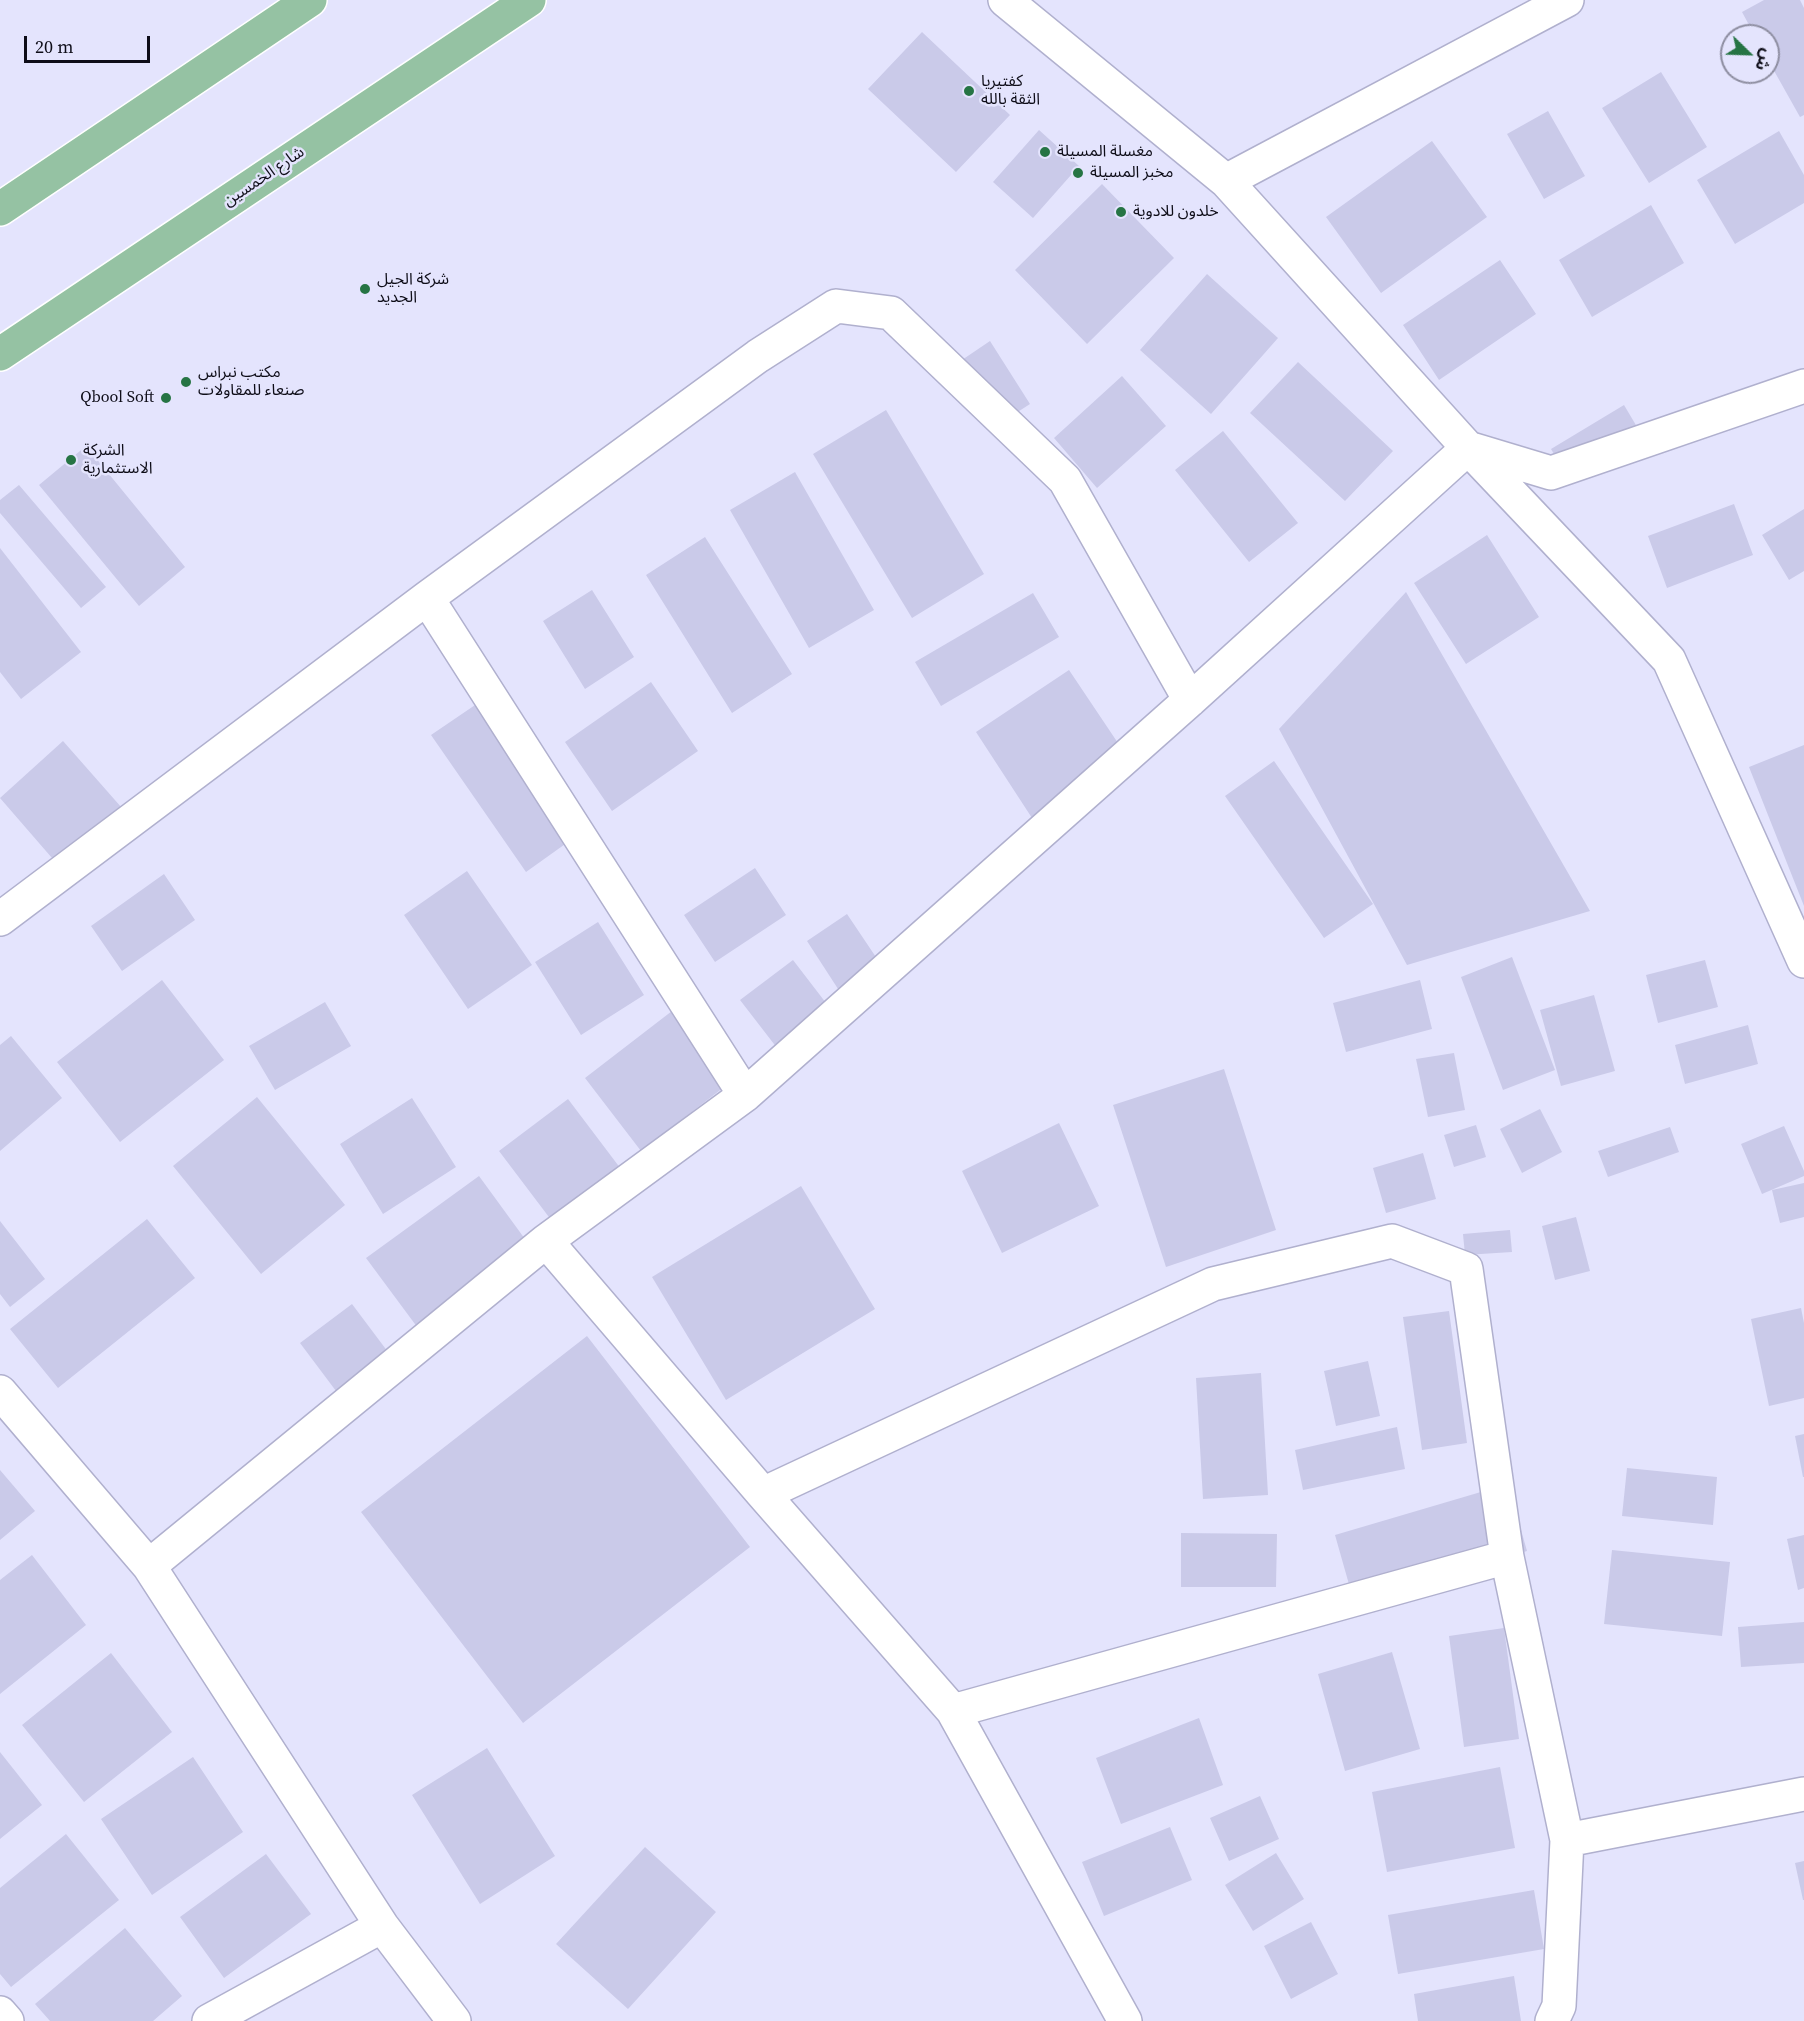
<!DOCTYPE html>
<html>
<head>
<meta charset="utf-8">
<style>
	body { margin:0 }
	#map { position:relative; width:1804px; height:2021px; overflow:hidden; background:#e4e4fd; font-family:"Source Serif 4","Noto Sans Arabic",serif }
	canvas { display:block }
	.north { position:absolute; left:1720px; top:24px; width:60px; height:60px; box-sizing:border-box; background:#e4e4fd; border:2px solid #8e8ea1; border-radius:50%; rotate:113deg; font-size:16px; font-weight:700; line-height:24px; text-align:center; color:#0e0d18 }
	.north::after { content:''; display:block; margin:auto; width:21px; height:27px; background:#267444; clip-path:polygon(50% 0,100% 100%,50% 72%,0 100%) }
	.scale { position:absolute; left:24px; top:36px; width:126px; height:27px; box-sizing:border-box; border:3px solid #0e0d18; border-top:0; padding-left:8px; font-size:18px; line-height:21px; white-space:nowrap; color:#0e0d18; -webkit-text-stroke:4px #e4e4fd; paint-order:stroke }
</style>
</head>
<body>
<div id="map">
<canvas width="1804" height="2021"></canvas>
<div class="north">ش</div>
<div class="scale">20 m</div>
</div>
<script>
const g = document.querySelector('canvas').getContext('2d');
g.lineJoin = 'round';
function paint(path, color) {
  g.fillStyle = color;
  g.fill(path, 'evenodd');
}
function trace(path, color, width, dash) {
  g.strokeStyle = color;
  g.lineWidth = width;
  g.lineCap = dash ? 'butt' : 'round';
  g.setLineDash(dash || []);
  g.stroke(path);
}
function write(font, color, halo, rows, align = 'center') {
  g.font = font + ' "Source Serif 4","Noto Sans Arabic",serif';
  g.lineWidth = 5;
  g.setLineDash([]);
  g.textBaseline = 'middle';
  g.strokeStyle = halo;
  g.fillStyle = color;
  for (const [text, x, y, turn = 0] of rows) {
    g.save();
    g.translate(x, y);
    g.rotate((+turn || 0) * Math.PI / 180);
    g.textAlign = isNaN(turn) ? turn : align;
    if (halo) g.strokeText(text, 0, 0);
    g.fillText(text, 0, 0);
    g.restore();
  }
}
paint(new Path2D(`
	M1764,0h36l4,8v107l-4,2 -32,-57v-24h-13l-13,-24z
	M922,32l88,83 -54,57 -88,-83z
	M1661,72l46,75 -58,36 -47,-75z
	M1548,111l37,65 -41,23 -37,-65z
	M1039,130l40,36 -46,52 -40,-36z
	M1779,131l25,44v28l-69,41 -38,-64z
	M1432,141l55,76 -106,76 -55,-76z
	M1102,184l72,74 -87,86 -72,-74z
	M1651,205l33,58 -92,54 -33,-57z
	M1500,260l36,54 -97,66 -36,-55z
	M1207,274l71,64 -67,76 -71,-64z
	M990,341l40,63 -34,22 -40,-62z
	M1298,362l95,89 -48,50 -95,-88z
	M1122,376l44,50 -69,62 -43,-50z
	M1624,405l19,32 -73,44 -19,-32z
	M886,410l98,164 -72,44 -99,-164z
	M1223,431l75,92 -49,39 -74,-92z
	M86,446l99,121 -46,39 -100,-121z
	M795,472l79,138 -65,38 -79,-138z
	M19,485l87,102 -25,21 -81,-95v-13z
	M1734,504l19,51 -86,33 -19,-52z
	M1804,509v62l-15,9 -27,-45z
	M1487,535l52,82 -73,47 -52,-81z
	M705,537l87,137 -60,39 -86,-138z
	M0,548l81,104 -60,47 -21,-27z
	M592,590l42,67 -49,32 -42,-68z
	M1406,592l184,319 -183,54 -128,-236z
	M1033,593l26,44 -118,69 -26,-44z
	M1069,670l57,85 -94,63 -56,-86z
	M651,682l47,69 -86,60 -47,-69z
	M481,701l94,136 -49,35 -95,-137z
	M63,741l66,75 -64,57 -65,-75z
	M1804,745v161l-55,-139z
	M1274,761l99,143 -49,34 -99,-142z
	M755,868l31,47 -71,47 -31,-47z
	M467,871l65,94 -64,44 -64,-94z
	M164,874l31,46 -73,51 -31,-45z
	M847,914l45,67 -41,28 -44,-68z
	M598,922l46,73 -63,40 -46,-73z
	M1512,957l43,113 -52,20 -42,-113z
	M793,960l43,56 -52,41 -44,-57z
	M1705,960l13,47 -60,16 -12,-48z
	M162,980l62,80 -104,82 -63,-80z
	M1420,980l12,49 -86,23 -13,-49z
	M1594,995l21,76 -54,15 -21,-76z
	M325,1002l26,44 -76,44 -26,-44z
	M672,1011l56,73 -87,67 -56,-73z
	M1748,1025l10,39 -73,20 -10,-39z
	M11,1036l51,62 -62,53v-106z
	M1454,1053l11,57 -37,7 -12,-58z
	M1224,1069l52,161 -110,37 -53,-162z
	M257,1097l88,108 -84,69 -88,-108z
	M412,1098l44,69 -73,47 -43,-70z
	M568,1099l62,82 -69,52 -62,-82z
	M1540,1109l22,43 -40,21 -22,-44z
	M1059,1123l40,83 -97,47 -40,-82z
	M1476,1125l10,32 -32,10 -10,-32z
	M1784,1126l20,45v5l-42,18 -21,-50z
	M1670,1127l9,25 -71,25 -10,-26z
	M1423,1153l13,46 -50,14 -13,-45z
	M479,1176l62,85 -112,82 -63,-85z
	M1804,1183v34l-24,6 -8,-33z
	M801,1186l74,123 -149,91 -74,-123z
	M1576,1217l14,54 -35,9 -13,-54z
	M147,1219l48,59 -137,110 -48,-59z
	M0,1221l45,58 -35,28 -10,-13z
	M1510,1230l2,22 -47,3 -2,-21z
	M352,1304l54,72 -52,39 -54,-72z
	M1801,1308l3,15v75l-35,8 -18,-87z
	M1449,1311l18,132 -45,7 -19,-133z
	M587,1336l163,211 -227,176 -162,-211z
	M1368,1361l12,55 -44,10 -12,-55z
	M1261,1373l7,122 -65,4 -7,-121z
	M1397,1427l8,42 -102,21 -8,-40z
	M1804,1434v43h-1l-8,-41z
	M1627,1468l90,9 -4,48 -91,-9z
	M0,1470l35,41 -35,29z
	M1508,1484l19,67 -173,51 -19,-67z
	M1181,1533l96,1 -1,53h-95z
	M1804,1535v53l-6,2 -11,-51z
	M1612,1550l118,12 -8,74 -118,-12z
	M32,1555l54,70 -86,69v-114z
	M1804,1622v41l-63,4 -3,-40z
	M1504,1628l15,111 -55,8 -15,-111z
	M1392,1652l28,97 -75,22 -27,-97z
	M111,1653l61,79 -88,70 -62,-77z
	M1199,1718l24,67 -102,39 -25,-66z
	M487,1748l68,108 -75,48 -68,-109z
	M0,1752l42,53 -42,34z
	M193,1757l50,75 -91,63 -51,-76z
	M1500,1767l15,81 -128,24 -15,-80z
	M1260,1796l19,43 -50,22 -19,-43z
	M1170,1827l22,53 -88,36 -22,-54z
	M66,1834l53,66 -108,87 -11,-13v-86z
	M645,1847l71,65 -88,97 -72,-65z
	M1276,1853l28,46 -51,32 -28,-46z
	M266,1854l45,60 -87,64 -44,-61z
	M1804,1861v39h-1l-8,-37z
	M1534,1890l10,59 -146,25 -10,-59z
	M1311,1922l27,52 -47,25 -27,-53z
	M125,1928l57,68 -29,25h-103l-15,-17z
	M1514,1976l7,45h-103l-4,-27z`), '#cacae9');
const street = new Path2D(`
	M1005,0l221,181 242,267 201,212 135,301
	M1226,181l341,-181
	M427,598l318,497
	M0,919l427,-321 331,-242 78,-50 55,7 174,167 125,220
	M546,1241l217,253 190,217 172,310
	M0,1392l149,174 233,360 72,95
	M763,1494l450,-210 179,-43 74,28 41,288 60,283 -8,166 -7,15
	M149,1566l397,-325 199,-146 445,-395 278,-252 83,25 253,-87
	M953,1711l554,-154
	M1567,1840l237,-46
	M0,2013l7,8
	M209,2021l173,-95`);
const primary = new Path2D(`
	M0,209l310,-209
	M0,354l529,-354`);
trace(street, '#b0b0ce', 36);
trace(primary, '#fff', 36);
trace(street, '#fff', 33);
trace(primary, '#95c2a3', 33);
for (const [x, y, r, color] of [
	[969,91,6,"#267444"],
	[1045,152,6,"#267444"],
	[1078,173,6,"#267444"],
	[1121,212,6,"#267444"],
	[365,289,6,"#267444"],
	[186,382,6,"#267444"],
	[166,398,6,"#267444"],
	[71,460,6,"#267444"]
]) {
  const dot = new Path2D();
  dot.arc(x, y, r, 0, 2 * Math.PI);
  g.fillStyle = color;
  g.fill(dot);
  trace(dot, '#e4e4fd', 2);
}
write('16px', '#0e0d18', '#e4e4fd', [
	["كفتيريا",981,82],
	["الثقة بالله",981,100],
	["مغسلة المسيلة",1057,152],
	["مخبز المسيلة",1090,173],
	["خلدون للادوية",1133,212],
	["شركة الجيل",377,280],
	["الجديد",377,298],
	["مكتب نبراس",198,373],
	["صنعاء للمقاولات",198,391],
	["Qbool Soft",154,398,"right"],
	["الشركة",83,451],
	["الاستثمارية",83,469]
], 'left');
write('16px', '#0e0d18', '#e4e4fd', [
	["شارع الخمسين",264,177,-34]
]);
</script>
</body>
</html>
